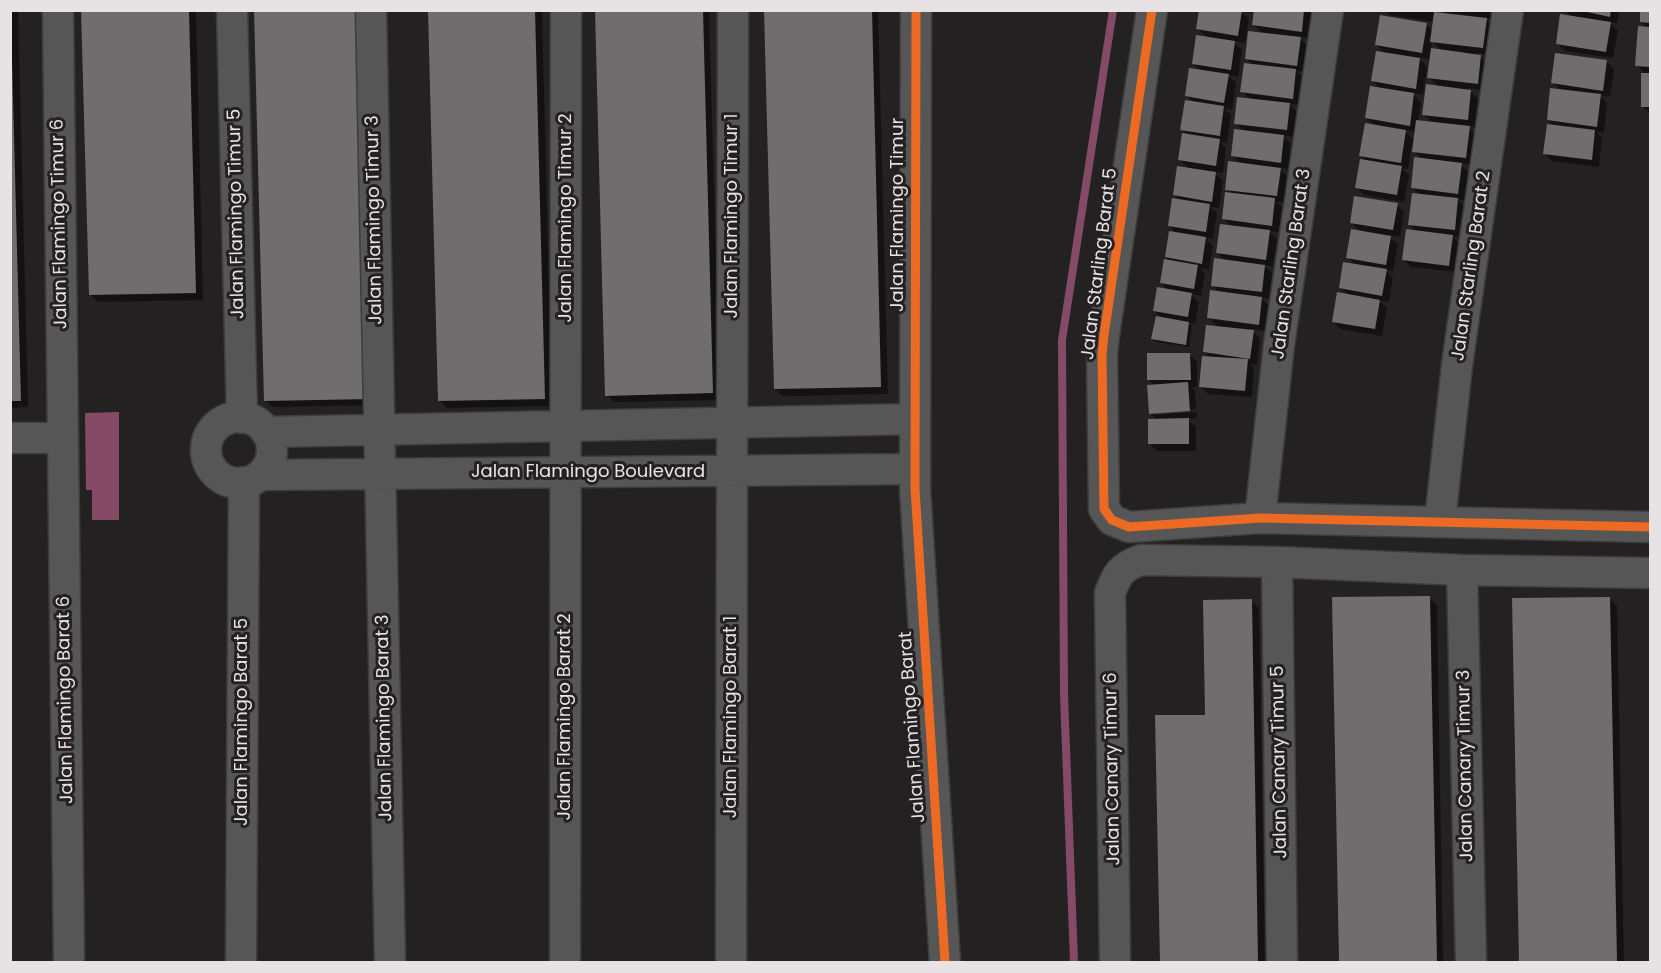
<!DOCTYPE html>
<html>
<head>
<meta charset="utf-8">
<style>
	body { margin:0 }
	#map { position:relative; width:1661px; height:973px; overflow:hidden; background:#242122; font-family:Poppins,sans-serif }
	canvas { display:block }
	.frame { position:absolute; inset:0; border:12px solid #e7e3e5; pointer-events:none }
</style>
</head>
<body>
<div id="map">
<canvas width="1661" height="973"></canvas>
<div class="frame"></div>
</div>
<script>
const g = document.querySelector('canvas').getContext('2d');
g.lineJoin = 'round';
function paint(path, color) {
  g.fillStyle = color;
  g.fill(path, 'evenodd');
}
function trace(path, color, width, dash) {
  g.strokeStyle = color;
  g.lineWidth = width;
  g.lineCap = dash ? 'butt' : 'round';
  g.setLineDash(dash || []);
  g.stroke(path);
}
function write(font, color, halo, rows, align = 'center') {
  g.font = font + ' Poppins,sans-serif';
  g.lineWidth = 6;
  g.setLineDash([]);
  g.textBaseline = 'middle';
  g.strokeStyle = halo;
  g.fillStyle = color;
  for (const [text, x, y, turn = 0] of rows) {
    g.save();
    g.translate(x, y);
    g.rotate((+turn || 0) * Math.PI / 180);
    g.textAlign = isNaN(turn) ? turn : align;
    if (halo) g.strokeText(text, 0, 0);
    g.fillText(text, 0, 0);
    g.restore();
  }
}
paint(new Path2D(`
	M119,412v108h-27v-30h-6l-1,-77z`), '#854b66');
paint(new Path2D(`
	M10,10h8l10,397 -18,1z
	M83,10h113l7,290 -105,2 -8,-8z
	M255,10l123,395 -105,2 -8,-7z
	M429,10h113l10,396 -105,2 -8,-8z
	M597,10h112l11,390 -106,2 -7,-7z
	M765,10h113l10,384 -105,2 -8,-7z
	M1201,10h51v3l-11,-1 8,7 -4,24 -13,-2 10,9 -4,27 -10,-2 8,8 -4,27 -8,-2 7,7 -4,28 -7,-1 6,6 -3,25 -10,-1 10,9 -4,27 -9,-1 7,6 -4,26 -8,-1 8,8 -4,24 -9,-2 5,6 -4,22 -10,-2 8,8 -4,22 -7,-2 4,4 -3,21 -33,-5 -3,-3 9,-20 -8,-8 15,-20 -8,-8 10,-21 -5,-5 11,-23 -8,-8 12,-25 -7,-7 16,-24 -10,-10 8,-24 -6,-7 12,-26 -8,-8 15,-24 -8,-7 15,-25 -10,-11z
	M1255,10h54l3,3 -3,25 -10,-1 9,9 -4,26 -8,-1 7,7 -3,27 -11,-1 8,8 -3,25 -11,-1 8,8 -3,25 -9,-1 8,8 -3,26h-8l6,5 -3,25 -10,-1 8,8 -4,27 -10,-1 9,8 -3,26 -8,-1 8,8 -3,25 -15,-2 9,10 -3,26 -7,-1 4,4 -2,29 -44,-3 -7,-7 9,-29 -6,-6 15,-24 -10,-10 11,-25 -7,-8 13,-24 -9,-8 15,-26 -9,-9 9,-23 -5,-6 14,-25 -9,-9 12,-23 -8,-9 15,-23 -9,-9 11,-26 -7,-7 17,-24 -9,-9z
	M1385,10h50v3l11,2 -4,-5h55l-1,9 -11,-1 9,9 -4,28 -13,-2 10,10 -2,27 -18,-2 11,11 -3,28 -7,-1 8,9 -3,30 -13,-2 8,9 -3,28 -8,-1 8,8 -3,30 -10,-1 7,7 -3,29 -45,-5 -7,-7 13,-28 -7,-7 10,-30 -8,-8 10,-28 -8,-8v-7h-2l-4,25h-6l7,6 -5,27 -40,-7 -7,-7 10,-26 -6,-7 14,-29 -9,-8 15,-29 -9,-9 14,-26 -10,-10 50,-20 7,7 1,-9 -44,-7zM1432,41l10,10 -11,-1zM1418,57l13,3 -2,17 11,11 -16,27 9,8 -15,-1 3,-20 -9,-9 11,2 4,-28zM1404,130l12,2 -1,9z
	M1564,10h55l-2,13 -8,-1 9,9 -5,27 -48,-7 -7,-7 13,-27z
	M1642,10h8v103l-8,-7 4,-31 -9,-10 11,-37 -7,-6z
	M1607,62l7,7 -4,28 -10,-1 7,7 -3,30 -8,-1 6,6 -3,29 -47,-6 -7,-7 9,-28 -6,-6 13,-29 -8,-9z
	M1397,205l7,7 -4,25 -13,-2 11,10 -5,26 -8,-1 8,8 -4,24 -10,-1 8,7 -5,28 -41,-7 -7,-7 15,-26 -8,-8 15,-22 -8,-9 13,-25 -9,-9z
	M1190,355l7,7v25h-6l4,4 1,18 -41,3v3l42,-3v6l-10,1 9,8v24h-39l-7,-7 7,-24 -7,-7 5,-27 -6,-6z
	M1429,598l8,7 6,357h-103l-7,-363z
	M1610,599l7,7 7,356h-104l-7,-362z
	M1251,601l8,7 6,354h-104l-4,-246h50z`), '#0007');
trace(new Path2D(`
	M1074,962l-10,-267 -2,-355 51,-330`), '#854b66', 8);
paint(new Path2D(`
	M81,10h108l7,283 -107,2z
	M254,10h107l10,389 -107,2z
	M428,10h107l10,389 -107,2z
	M595,10h108l10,383 -108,3z
	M764,10h108l9,377 -107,2z
	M1199,10h43l-4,26 -42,-7z
	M1254,10h50l-2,22 -50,-7z
	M1578,10h33l-1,7z
	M1640,10h10v13l-10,-1z
	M1434,12l53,6 -4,30 -53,-6z
	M1560,14l51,8 -5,30 -50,-8z
	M1380,15l47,8 -5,30 -47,-8z
	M1638,26l12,1v40l-15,-1z
	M1248,31l53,6 -4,29 -52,-7z
	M1196,35l39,6 -4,29 -39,-6z
	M1431,48l50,7 -3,29 -51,-6z
	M1376,51l44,7 -4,31 -45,-8z
	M1555,53l52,7 -4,31 -52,-8z
	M10,60h2l9,341h-11z
	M1244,63l52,6 -3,30 -53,-7z
	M1189,68l40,6 -5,29 -39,-7z
	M1641,73h9v34h-9z
	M1426,84l45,6 -3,30 -46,-5z
	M1370,86l44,7 -4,33 -45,-8z
	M1550,88l51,6 -4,33 -50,-7z
	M1237,97l53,6 -3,27 -53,-6z
	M1185,100l39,6 -4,30 -40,-6z
	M1416,120l54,6 -4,32 -54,-6z
	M1365,123l41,7 -5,33 -42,-7z
	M1547,124l48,6 -3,30 -49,-6z
	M1234,129l50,6 -3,28 -50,-7z
	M1182,133l38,6 -4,27 -38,-6z
	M1414,157l48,6 -4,31 -47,-6z
	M1360,159l42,7 -5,29 -42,-7z
	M1228,161l53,7 -4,28 -52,-6z
	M1177,166l39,6 -4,30 -39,-7z
	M1225,192l50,6 -3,28 -50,-7z
	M1412,193l46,5 -3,32 -47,-5z
	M1354,196l44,7 -5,27 -43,-7z
	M1172,198l38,6 -4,28 -38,-6z
	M1220,224l50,6 -4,30 -50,-7z
	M1351,229l40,7 -5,29 -40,-7z
	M1406,229l47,6 -4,31 -47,-6z
	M1169,231l37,6 -4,27 -37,-7z
	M1214,258l51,7 -3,27 -51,-6z
	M1164,259l34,6 -4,24 -34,-6z
	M1343,262l44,7 -5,27 -43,-8z
	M1157,287l35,6 -4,24 -35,-6z
	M1210,290l52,7 -3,28 -52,-7z
	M1337,292l43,8 -5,29 -43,-7z
	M1156,316l33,6 -3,23 -35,-6z
	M1206,325l48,5 -4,29 -47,-7z
	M1147,353h43l1,27h-44z
	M1202,356l46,3 -3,32 -46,-4z
	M1188,382l2,29 -41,3 -2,-29z
	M1189,418v26h-41v-25z
	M1430,596l7,366h-98l-7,-365z
	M1610,597l7,365h-98l-7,-364z
	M1252,599l6,363h-98l-5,-247h50l-2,-115z`), '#706d6e');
const minor = new Path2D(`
	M58,10l11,952
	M232,10l10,408
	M371,10l19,952
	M916,10l-1,479 30,473
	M1152,10l-48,325 -2,20 2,154 8,11 17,7 131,-9 390,9
	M206 450a33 33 0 1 1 66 0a33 33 0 1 1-66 0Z
	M266,432l648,-13
	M10,438h53
	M261,475l654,-6
	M1260,518l19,-173 49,-335
	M1440,521l17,-156 51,-355
	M1277,562l5,400
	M1462,570l9,392
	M241,962l3,-480
	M565,962l1,-952
	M731,962l2,-952
	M1115,962l-5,-369c7,-19 11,-26 31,-33l136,2 185,8 188,3`);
trace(minor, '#3e3d3d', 33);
trace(minor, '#575656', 30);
trace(new Path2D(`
	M916,10l-1,479 30,473
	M1152,10l-48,325 -2,20 2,154 8,11 17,7 131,-9 390,9`), '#ed6a23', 9);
write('18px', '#e7e3e5', '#252022', [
	["Jalan Flamingo Timur 5",237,214,-91],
	["Jalan Flamingo Timur",898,215,-90],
	["Jalan Flamingo Timur 1",732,216,-90],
	["Jalan Flamingo Timur 2",566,218,-90],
	["Jalan Flamingo Timur 3",375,220,-91],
	["Jalan Flamingo Timur 6",60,224,-91],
	["Jalan Starling Barat 5",1100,264,-83],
	["Jalan Starling Barat 3",1292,264,-82],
	["Jalan Starling Barat 2",1472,266,-82],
	["Jalan Flamingo Boulevard",588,472],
	["Jalan Flamingo Barat 6",66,700,-91],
	["Jalan Flamingo Barat 2",565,717,-90],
	["Jalan Flamingo Barat 1",731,717,-90],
	["Jalan Flamingo Barat 3",385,718,-91],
	["Jalan Flamingo Barat 5",242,722,-90],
	["Jalan Flamingo Barat",913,727,-94],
	["Jalan Canary Timur 5",1280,762,-91],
	["Jalan Canary Timur 3",1466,766,-91],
	["Jalan Canary Timur 6",1113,769,-91]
]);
</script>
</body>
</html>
